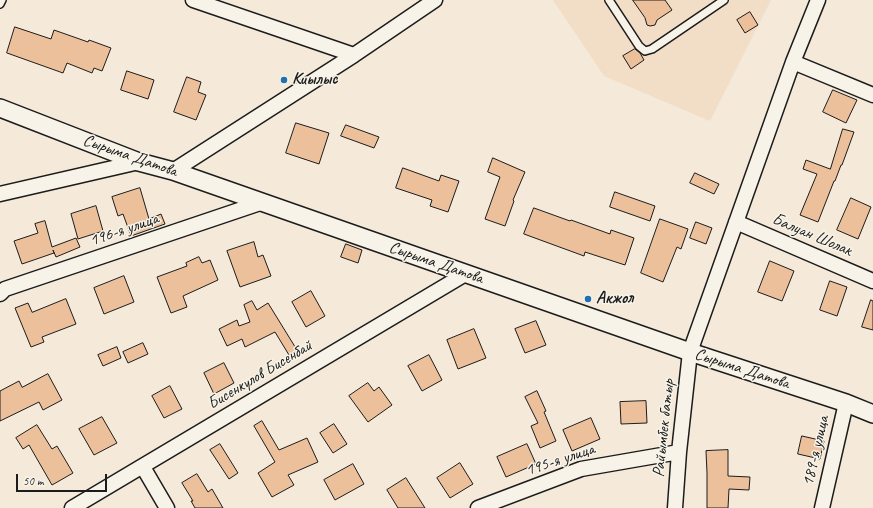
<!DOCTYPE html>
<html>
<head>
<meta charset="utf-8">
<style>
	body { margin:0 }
	#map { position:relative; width:873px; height:508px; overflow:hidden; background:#f5e9d9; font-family:Caveat,sans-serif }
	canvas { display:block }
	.scale { position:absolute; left:16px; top:474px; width:91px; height:18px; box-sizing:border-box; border:2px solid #1c1c1c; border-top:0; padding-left:5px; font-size:12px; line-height:14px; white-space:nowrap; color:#1c1c1c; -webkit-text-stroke:3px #f7f3e8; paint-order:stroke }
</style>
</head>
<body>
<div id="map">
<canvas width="873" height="508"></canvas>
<div class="scale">50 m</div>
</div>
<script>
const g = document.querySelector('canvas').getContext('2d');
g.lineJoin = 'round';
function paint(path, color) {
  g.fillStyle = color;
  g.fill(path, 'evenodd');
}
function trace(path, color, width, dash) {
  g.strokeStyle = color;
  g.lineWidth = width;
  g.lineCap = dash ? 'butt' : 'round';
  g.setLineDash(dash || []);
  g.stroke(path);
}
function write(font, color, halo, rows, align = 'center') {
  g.font = font + ' Caveat,sans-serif';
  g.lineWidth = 3;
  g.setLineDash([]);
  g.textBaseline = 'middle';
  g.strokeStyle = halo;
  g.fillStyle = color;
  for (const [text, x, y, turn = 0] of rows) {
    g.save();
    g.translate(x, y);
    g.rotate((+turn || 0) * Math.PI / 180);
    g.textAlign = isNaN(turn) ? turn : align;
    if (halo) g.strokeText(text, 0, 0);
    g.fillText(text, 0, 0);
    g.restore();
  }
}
paint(new Path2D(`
	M553,0h218l-61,121 -106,-45z`), '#f2ddc6');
const building = new Path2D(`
	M633,0h32l7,10 -15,10 -2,5 -5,1 -3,-1 -2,-7z
	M750,12l8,13 -13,8 -8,-13z
	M15,27l36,12 3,-9 34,12 1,-2 22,8 -9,23 -8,-3 -2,5 -25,-10 -4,10 -56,-20z
	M635,49l5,4 4,7 -13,9 -8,-13z
	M127,71l27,9 -6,19 -27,-9z
	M187,77l14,5 -3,10 8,3 -10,25 -22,-8z
	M833,90l24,10 -11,23 -23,-11z
	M296,123l33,10 -10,31 -33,-11z
	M346,125l33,12 -5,11 -33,-12z
	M843,129l11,3 -12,33h-1l-6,16h-1l-16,41 -18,-7 17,-41 -14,-5 3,-9 24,9z
	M493,158l32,14 -12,28 1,1 -9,25 -20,-7 15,-42 -12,-5z
	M403,168l36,13 2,-6 18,6 -11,31 -18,-6 2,-6 -36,-12z
	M695,173l24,11 -5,10 -24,-11z
	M140,188l9,31 12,-5 4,10 -34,12 -8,-22 -5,2 -6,-19z
	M615,192l40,14 -5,15 -40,-14z
	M851,198l20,9 -13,32 -21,-9z
	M96,206l7,25 -25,8 -7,-25z
	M534,208l36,13 1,-1 39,14 1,-4 23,8 -9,27 -40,-13 -1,4 -60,-22z
	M660,219l28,10 -7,20 -4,-2 -14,35 -22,-9z
	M45,221l7,26 24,-9 4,9 -24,10 -3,-7 1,3 -32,11 -8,-23 24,-8 -3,-9z
	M696,222l16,6 -6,16 -16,-6z
	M254,242l4,15 5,-2 8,21 -31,11 -13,-36z
	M346,244l16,6 -4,13 -17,-6z
	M199,257l3,6 8,-3 8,20 -35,16 4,11 -16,6 -14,-36 30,-11 -1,-3z
	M770,261l24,10 -12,30 -24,-9z
	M124,276l10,26 -30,12 -10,-26z
	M830,281l17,6 -10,29 -17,-6z
	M311,291l14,25 -19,11 -14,-25z
	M66,299l10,25 -34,13 2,5 -13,5 -16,-39 13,-5 4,9z
	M871,300l2,1v29l-11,-3z
	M252,301l5,9 11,-7 29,47 -8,5 -14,-23 -30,15 -3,-8 -15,7 -8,-17 18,-9 2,6 11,-4 -6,-17z
	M536,321l10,24 -21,8 -10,-24z
	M474,329l12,29 -28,11 -11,-29z
	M143,343l5,11 -20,9 -5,-11z
	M117,347l4,11 -18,8 -5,-11z
	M429,355l13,25 -20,11 -14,-25z
	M224,363l10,20 -20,11 -10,-21z
	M48,374l14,26 -19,10 -4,-8 -39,19v-30l19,-10 3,6z
	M368,383l6,8 5,-4 13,18 -24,17 -19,-26z
	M170,386l12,23 -18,9 -12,-22z
	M537,391l9,20 -2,1 12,29 -16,7 -9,-22 7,-3 -13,-26z
	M646,401l1,22 -26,1 -1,-22z
	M102,417l15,26 -23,12 -15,-26z
	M591,418l9,21 -28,12 -9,-21z
	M262,421l17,29 28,-12 11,24 -30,13 6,10 -22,12 -14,-24 17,-11 -21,-36z
	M334,424l13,20 -14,9 -13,-20z
	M37,425l15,24 5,-3 16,27 -21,12 -23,-40 -6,4 -7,-11z
	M802,436l22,5 -4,18 -22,-5z
	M220,444l18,29 -9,6 -19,-29z
	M527,444l9,20 -30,13 -9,-20z
	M728,450v26l22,1 -1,13 -20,-1 -1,19h-21v-35l-1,-22z
	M460,463l13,21 -23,14 -13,-20z
	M353,464l11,20 -29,16 -11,-20z
	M197,474l11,18 4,-3 11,19h-28l-4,-7h2l-11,-18z
	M406,478l19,30h-27l-11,-18z`);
paint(building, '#ecc09b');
trace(building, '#1c1c1c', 1);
const service = new Path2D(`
	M609,0l30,46 6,5 7,-2 72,-49
	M0,4l2,-4`);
const minor = new Path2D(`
	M193,0l161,55
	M793,62l80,33
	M173,171l181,-116 81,-55
	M0,194l139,-32
	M736,222l137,59
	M0,294l5,-5 255,-86
	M143,467l24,41
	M72,508l395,-235
	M478,508l103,-39 98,-17
	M675,508l4,-56 11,-100 103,-290 25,-62
	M822,508l24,-105`);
const tertiary = new Path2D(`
	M0,108l139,54 34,9 517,181 156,51 27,11`);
trace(service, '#1c1c1c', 10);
trace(minor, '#1c1c1c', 17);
trace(tertiary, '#1c1c1c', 20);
trace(service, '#f7f3e8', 7);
trace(minor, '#f7f3e8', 14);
trace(tertiary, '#f7f3e8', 17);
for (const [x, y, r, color] of [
	[284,80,4,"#1f6fb2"],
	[588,299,4,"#1f6fb2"]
]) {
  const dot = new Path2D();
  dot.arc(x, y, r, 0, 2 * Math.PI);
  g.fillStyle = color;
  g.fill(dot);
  trace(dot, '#f7f3e8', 1.5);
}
write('bold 17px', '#1c1c1c', '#f7f3e8', [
	["Киылыс",292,80],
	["Акжол",596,299]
], 'left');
write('17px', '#1c1c1c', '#f7f3e8', [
	["Сырыма Датова",130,156,19],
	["196-я улица",124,230,-19],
	["Балуан Шолак",812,235,23],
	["Сырыма Датова",436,263,19],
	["Сырыма Датова",742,369,18],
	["Бисенкулов Бисенбай",260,375,-31],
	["Райымбек батыр",664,428,-84],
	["189-я улица",816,451,-77],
	["195-я улица",560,460,-18]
]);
</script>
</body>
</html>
